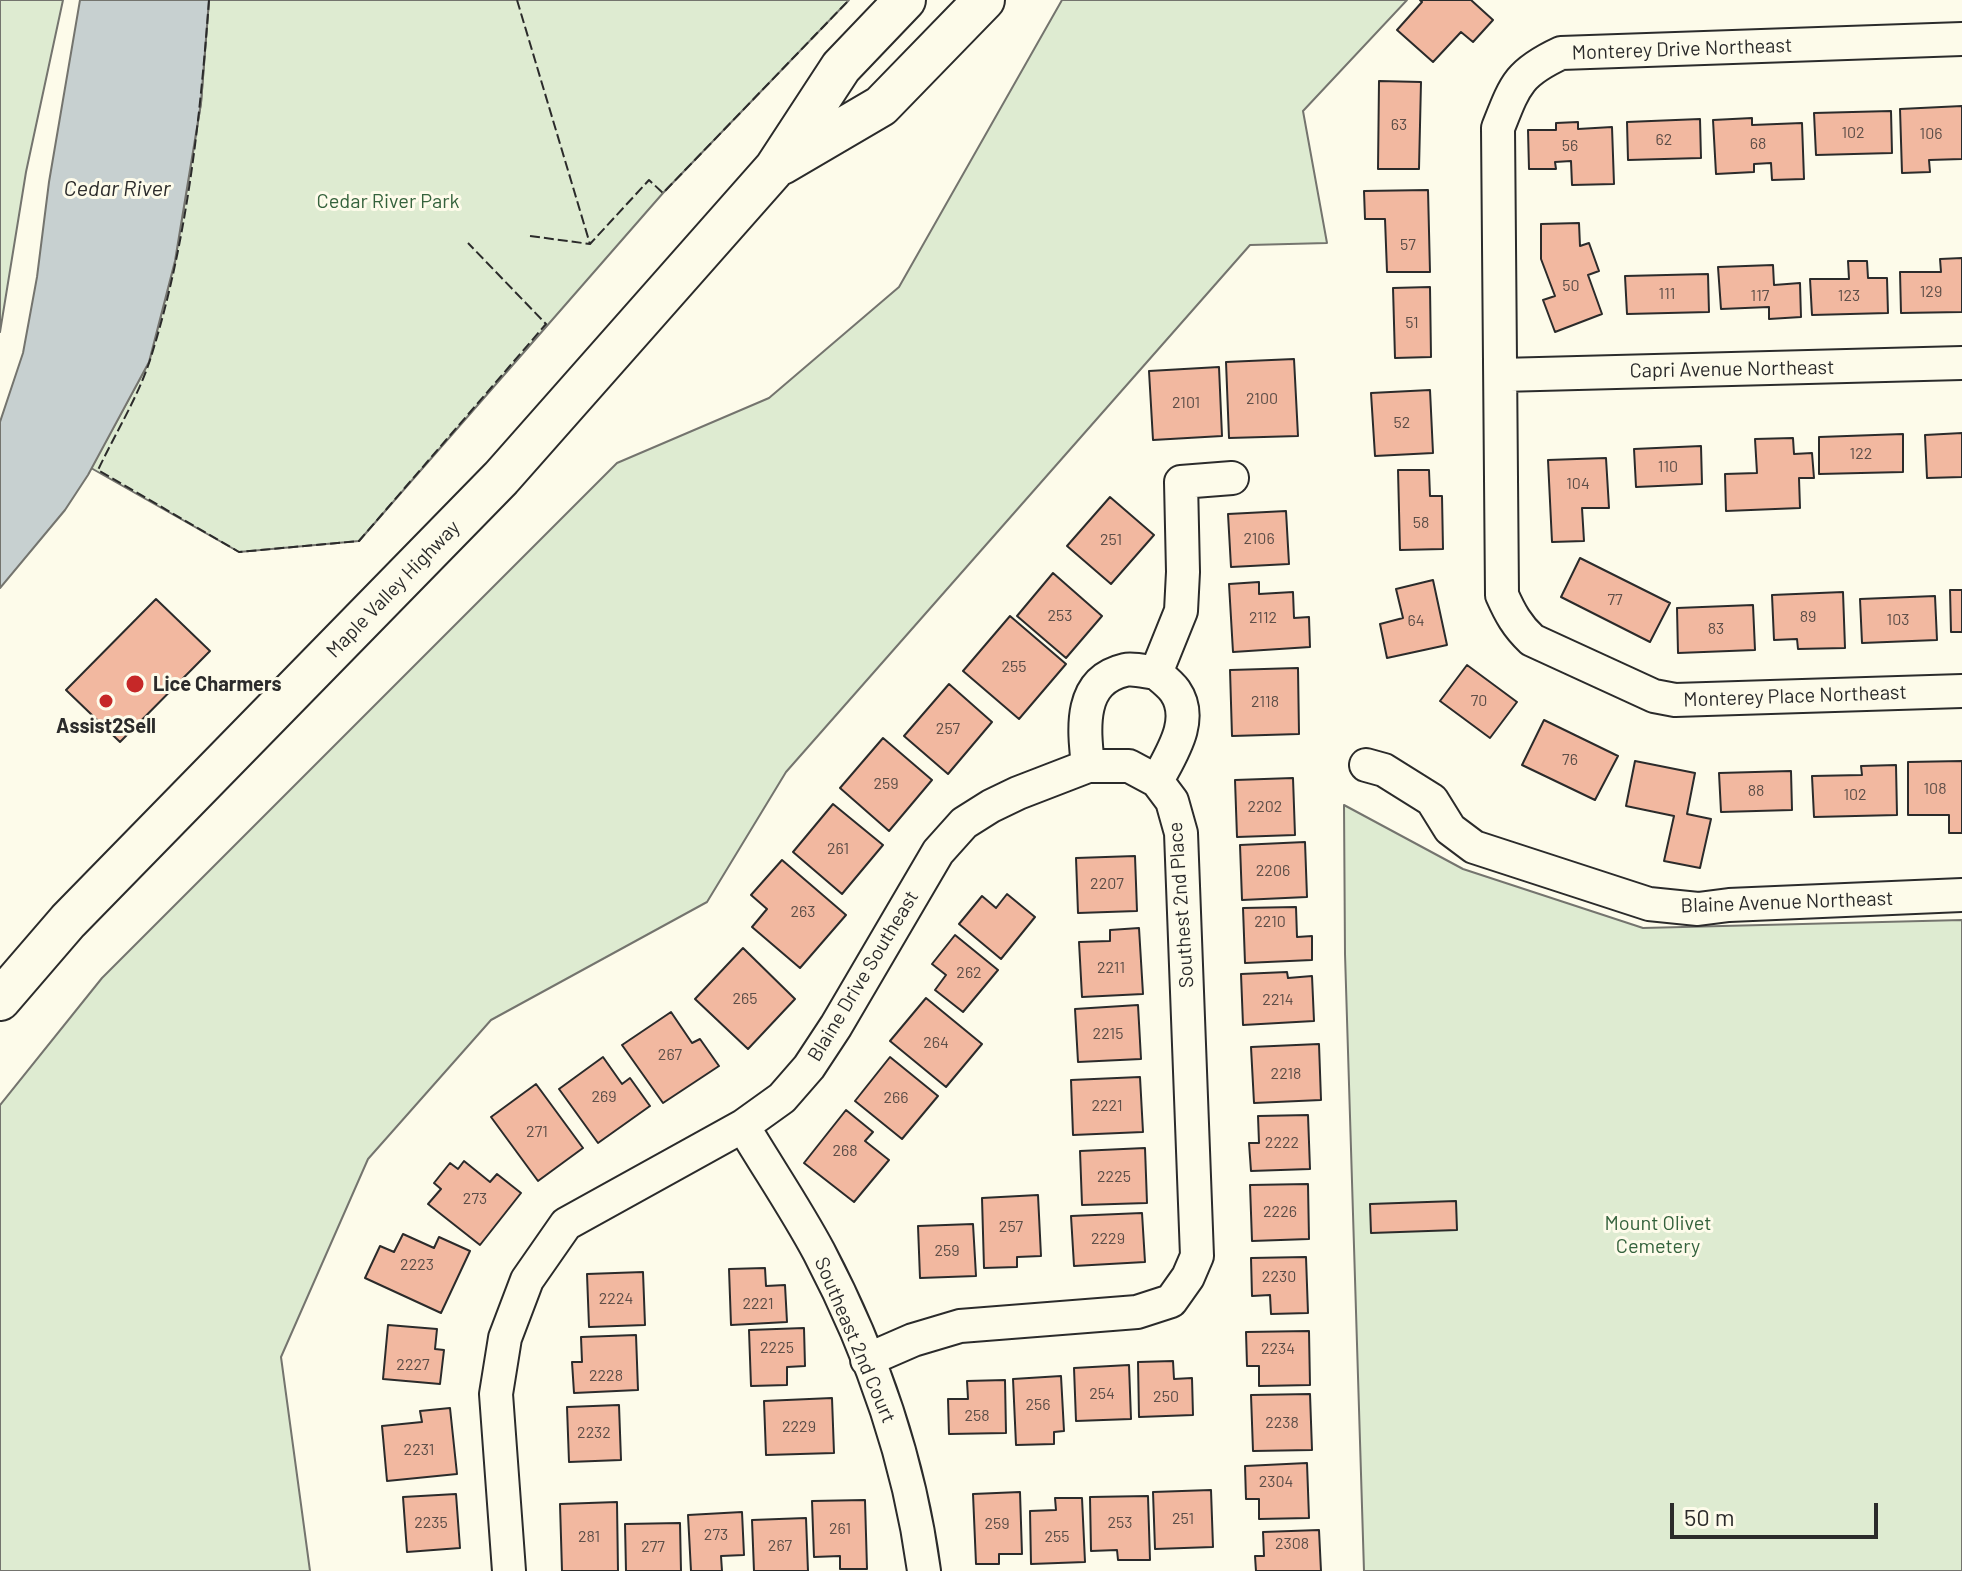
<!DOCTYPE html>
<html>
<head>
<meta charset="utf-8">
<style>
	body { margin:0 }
	#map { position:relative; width:1962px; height:1571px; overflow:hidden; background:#fdfbea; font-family:Barlow,sans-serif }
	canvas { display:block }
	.scale { position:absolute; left:1670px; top:1503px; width:208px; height:36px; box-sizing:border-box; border:4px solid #2b2b2b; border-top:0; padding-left:10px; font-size:24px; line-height:28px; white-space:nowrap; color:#2b2b2b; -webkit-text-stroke:6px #fdfbea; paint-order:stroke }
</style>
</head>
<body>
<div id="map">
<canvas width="1962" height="1571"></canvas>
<div class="scale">50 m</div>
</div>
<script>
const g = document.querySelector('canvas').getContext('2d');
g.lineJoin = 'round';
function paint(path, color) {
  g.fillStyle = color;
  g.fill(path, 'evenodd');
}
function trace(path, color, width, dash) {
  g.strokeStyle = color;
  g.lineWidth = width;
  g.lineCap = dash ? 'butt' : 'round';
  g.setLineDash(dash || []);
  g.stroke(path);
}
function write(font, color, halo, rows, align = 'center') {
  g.font = font + ' Barlow,sans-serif';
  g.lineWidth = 6;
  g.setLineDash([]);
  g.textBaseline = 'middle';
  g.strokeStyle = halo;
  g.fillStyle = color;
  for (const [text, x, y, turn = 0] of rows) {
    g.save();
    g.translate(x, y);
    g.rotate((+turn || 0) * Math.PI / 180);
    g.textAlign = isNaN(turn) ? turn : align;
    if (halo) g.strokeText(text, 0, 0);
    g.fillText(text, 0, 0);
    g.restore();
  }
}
const green = new Path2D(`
	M0,0h63l-37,172 -26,160z
	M209,0h640l-186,193 -304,348 -120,11 -148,-84 58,-106 26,-101 26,-158z
	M1062,0h345l-104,111 24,132 -77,2 -464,527 -79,130 -216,118 -123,139 -87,198 29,214h-310v-466l102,-127 515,-515 152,-65 130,-111z
	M1344,805l119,64 180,59 319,-8v651h-598l-19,-617z`);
paint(green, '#deebd1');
trace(green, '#74746e', 2);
const water = new Path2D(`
	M80,0h129l-8,103 -26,158 -26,101 -61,113 -23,35 -65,78v-166l23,-69 14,-76 12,-95z`);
paint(water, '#c7d0d0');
trace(water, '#74746e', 2);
const building = new Path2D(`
	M1420,0h51l22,20 -20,22 -12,-10 -28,30 -36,-32 25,-28z
	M1379,81l42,1 -2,87h-41z
	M1962,106v53l-33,1 1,12 -28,1 -2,-64z
	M1891,111l1,42 -76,2 -2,-42z
	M1752,118v7l50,-2 2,56 -32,1 -1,-17 -17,1v8l-38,2 -3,-54z
	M1700,119l1,39 -73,2 -1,-38z
	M1578,122v7l34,-2 2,57 -42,1 -1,-24 -16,1 1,7h-27l-1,-39h28v-7z
	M1428,190l2,82h-43l-2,-53h-20l-1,-28z
	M1579,223l1,23 9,-3 10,28 -11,4 14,39 -47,18 -12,-32 12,-4 -14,-37v-35z
	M1962,258v54l-61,1 -1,-41h41l-1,-13z
	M1848,261h19l1,17h19l1,35 -76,2 -2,-36h39z
	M1773,265l1,20 26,-2 1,34 -32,2v-12l-48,2 -3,-42z
	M1708,274l1,38 -82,2 -2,-38z
	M1430,287l1,70 -36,1 -2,-70z
	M1294,359l4,77 -69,2 -3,-76z
	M1219,367l3,69 -69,4 -4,-69z
	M1430,390l3,63 -58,3 -4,-63z
	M1962,433v44l-35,1 -2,-43z
	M1903,434v38l-84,2v-37z
	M1793,438l1,16 18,-1 2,25h-15l1,30 -74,3 -1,-37 32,-1 -2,-34z
	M1701,446l1,38 -66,3 -2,-38z
	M1606,458l3,50h-27l2,33 -32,1 -4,-82z
	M1398,470h31l1,26h12l1,53 -43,1z
	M1110,497l44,38 -43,49 -44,-38z
	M1286,511l3,53 -58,3 -3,-53z
	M1580,558l90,45 -20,39 -89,-45z
	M1053,573l49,43 -36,42 -49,-42z
	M1433,580l14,65 -60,13 -7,-34 23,-6 -7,-29z
	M1259,582v12l34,-2 1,26 15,-1 1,30 -77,5 -4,-68z
	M1950,590h12v42h-11z
	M1843,592l2,56 -47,1 -1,-10 -23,1 -2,-45z
	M1935,596l2,44 -75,3 -2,-44z
	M156,599l54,52 -90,91 -54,-52z
	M1753,605l2,45 -77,3 -1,-45z
	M1010,616l56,48 -47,55 -56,-48z
	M1467,665l50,37 -27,36 -50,-37z
	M1298,668l1,66 -67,2 -2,-66z
	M949,684l43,38 -44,52 -44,-38z
	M1544,720l74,36 -23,44 -73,-35z
	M883,738l49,42 -43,51 -49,-43z
	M1635,761l60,12 -8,41 24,5 -11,49 -36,-7 10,-45 -48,-10z
	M1962,761v72h-13v-18h-41v-53z
	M1896,765l1,50 -83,2 -2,-41 50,-1 -1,-9z
	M1791,771l1,39 -71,2 -2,-39z
	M1293,778l2,57 -58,2 -2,-57z
	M833,804l50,41 -41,49 -49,-42z
	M1305,842l2,55 -65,3 -2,-55z
	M1135,856l2,55 -59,2 -2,-55z
	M782,860l64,55 -46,53 -48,-41 15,-18 -16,-14z
	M1007,894l28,23 -34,42 -42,-35 23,-28 14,12z
	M1296,907l1,30 15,-1v24l-67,3 -2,-55z
	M1139,928l4,66 -61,3 -3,-55 31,-1v-11z
	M955,935l43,35 -35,42 -28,-22 11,-15 -14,-11z
	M743,948l52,51 -47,50 -53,-50z
	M1287,972l1,6 24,-2 2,45 -71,4 -2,-51z
	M926,998l56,46 -36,43 -56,-46z
	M1138,1005l3,54 -63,3 -3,-53z
	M671,1012l21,31 8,-4 19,27 -56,37 -41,-58z
	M1319,1044l2,56 -67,3 -3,-56z
	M603,1057l19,27 8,-6 20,28 -52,37 -39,-54z
	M890,1057l48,39 -36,43 -47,-38z
	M1140,1077l3,55 -70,3 -2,-55z
	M536,1084l47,64 -45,33 -47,-64z
	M846,1110l27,22 -8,9 24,19 -35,42 -50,-39z
	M1308,1115l2,54 -59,2 -2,-28h10l-1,-27z
	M1145,1148l2,55 -65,2 -2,-54z
	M464,1161l26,21 7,-8 24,19 -41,52 -52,-41 13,-15 -7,-6 16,-20 8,6z
	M1308,1184l1,55 -57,2 -2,-56z
	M1038,1195l3,61 -24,1v10l-33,1 -2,-70z
	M1456,1201l1,29 -86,3 -1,-29z
	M1142,1213l3,49 -71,4 -3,-50z
	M973,1224l3,52 -56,2 -2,-52z
	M403,1234l31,14 5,-11 31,14 -29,62 -76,-35 15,-32 14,6z
	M1306,1257l2,56 -37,1 -1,-19 -18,1 -1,-38z
	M765,1268l1,18 19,-1 2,37 -56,3 -2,-56z
	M643,1272l2,53 -56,2 -2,-53z
	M388,1325l49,4 -2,20 9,1 -4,34 -57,-5z
	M804,1328l1,38 -18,1v18l-36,1 -2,-56z
	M1309,1331l1,54 -51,1v-20h-12l-1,-34z
	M636,1335l2,55 -64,3 -2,-31h10l-1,-25z
	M1173,1361l1,18 18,-1 1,37 -54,2 -1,-55z
	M1129,1365l2,54 -55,2 -2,-53z
	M1061,1376l3,55 -10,1v12l-38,1 -3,-66z
	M1005,1380l1,53 -57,1 -1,-35h20l-1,-18z
	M1310,1394l2,56 -59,1 -2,-56z
	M832,1398l2,55 -68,2 -2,-54z
	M619,1405l2,55 -52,2 -2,-55z
	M450,1408l7,66 -70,7 -5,-55 40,-4 -2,-11z
	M1307,1463l2,55 -50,1v-20h-13l-1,-33z
	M1211,1490l2,57 -58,2 -2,-57z
	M1020,1492l2,62h-23v10h-23l-3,-70z
	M456,1494l4,54 -53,4 -4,-55z
	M1148,1496l2,64h-32l-1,-10 -26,1 -1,-54z
	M1055,1498h27l3,64 -54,2 -1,-53 26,-1z
	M865,1500l2,69h-27v-13l-26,1 -2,-56z
	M617,1502l1,69h-56l-2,-67z
	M742,1512l2,43 -23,1 1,15h-31l-3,-56z
	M806,1518l2,53h-54l-2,-51z
	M680,1523l1,48h-55l-1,-47z
	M1319,1530l2,41h-65l-1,-15h9l-1,-24z`);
paint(building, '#f2b8a0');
trace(building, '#2b2b2b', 2);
const minor = new Path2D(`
	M1962,39l-401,14c-43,20 -46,32 -63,75l4,467c8,18 15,31 30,45l122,56 21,4 287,-9
	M1501,375l461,-12
	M1366,765l18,5 48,30 18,29 24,18 175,57 49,5 31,-4 233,-10
	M1088,766c-4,-37 -10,-85 37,-96 9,-2 22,2 31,3
	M743,1126c25,42 53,83 76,126 52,99 90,207 105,319
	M867,1360l46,-20 47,-14 177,-14 34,-11 17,-24 9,-21 -16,-423 -9,-32 -15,-20c14,-27 38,-61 18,-90 -5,-7 -13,-13 -19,-18l25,-62 2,-39 -2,-90 51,-4
	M509,1571l-13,-177 9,-56 22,-58 39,-56 177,-98 39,-28 27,-31 27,-41 102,-174 26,-29 27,-17 27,-13 70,-27h41l28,15`);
const major = new Path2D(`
	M782,164l99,-58 103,-106
	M0,1000l68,-79 433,-443 274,-310 66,-101 64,-67`);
trace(minor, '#2b2b2b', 36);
trace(major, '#2b2b2b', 44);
trace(minor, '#fdfbea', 32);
trace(major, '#fdfbea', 40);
trace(new Path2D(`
	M209,0c-9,120 -22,244 -59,360 -12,37 -35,74 -52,110l141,82 120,-11 187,-217 -78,-81
	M517,0l73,244 59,-64 14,13 186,-193
	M530,236l60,8`), '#2b2b2b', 2, [10, 4]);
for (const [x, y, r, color] of [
	[135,684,10,"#c62828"],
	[106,701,8,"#c62828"]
]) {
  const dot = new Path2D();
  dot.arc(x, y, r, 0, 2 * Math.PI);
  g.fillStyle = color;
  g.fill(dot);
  trace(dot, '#fdfbea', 3);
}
write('16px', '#5d4e48', null, [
	["63",1399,125],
	["102",1853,133],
	["106",1931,134],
	["62",1664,140],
	["68",1758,144],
	["56",1570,146],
	["57",1408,245],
	["50",1571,286],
	["129",1931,292],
	["111",1667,294],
	["117",1760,296],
	["123",1849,296],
	["51",1412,323],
	["2100",1262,399],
	["2101",1186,403],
	["52",1402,423],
	["122",1861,454],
	["110",1668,467],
	["104",1578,484],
	["58",1421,523],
	["2106",1259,539],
	["251",1111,540],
	["77",1615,600],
	["253",1060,616],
	["89",1808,617],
	["2112",1263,618],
	["103",1898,620],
	["64",1416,621],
	["83",1716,629],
	["255",1014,667],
	["70",1479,701],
	["2118",1265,702],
	["257",948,729],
	["76",1570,760],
	["259",886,784],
	["108",1935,789],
	["88",1756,791],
	["102",1855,795],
	["2202",1265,807],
	["261",838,849],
	["2206",1273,871],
	["2207",1107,884],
	["263",803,912],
	["2210",1270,922],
	["2211",1111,968],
	["262",969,973],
	["265",745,999],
	["2214",1278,1000],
	["2215",1108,1034],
	["264",936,1043],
	["267",670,1055],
	["2218",1286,1074],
	["269",604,1097],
	["266",896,1098],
	["2221",1107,1106],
	["271",537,1132],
	["2222",1282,1143],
	["268",845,1151],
	["2225",1114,1177],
	["273",475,1199],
	["2226",1280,1212],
	["257",1011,1227],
	["2229",1108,1239],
	["259",947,1251],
	["2223",417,1265],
	["2230",1279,1277],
	["2224",616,1299],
	["2221",758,1304],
	["2225",777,1348],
	["2234",1278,1349],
	["2227",413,1365],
	["2228",606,1376],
	["254",1102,1394],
	["250",1166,1397],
	["256",1038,1405],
	["258",977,1416],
	["2238",1282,1423],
	["2229",799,1427],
	["2232",594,1433],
	["2231",419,1450],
	["2304",1276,1482],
	["251",1183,1519],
	["2235",431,1523],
	["253",1120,1523],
	["259",997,1524],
	["261",840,1529],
	["273",716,1535],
	["281",589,1537],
	["255",1057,1537],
	["2308",1292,1544],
	["267",780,1546],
	["277",653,1547]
]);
write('20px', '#2b2b2b', '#fdfbea', [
	["Monterey Drive Northeast",1682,49,-2],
	["Capri Avenue Northeast",1732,369,-1],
	["Maple Valley Highway",393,589,-46],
	["Monterey Place Northeast",1795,696,-2],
	["Blaine Avenue Northeast",1787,902,-2],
	["Southest 2nd Place",1181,905,-94],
	["Blaine Drive Southeast",863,976,-59],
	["Southeast 2nd Court",855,1340,67]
]);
write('20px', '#34623c', '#fdfbea', [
	["Cedar River Park",388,201],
	["Mount Olivet",1658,1223],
	["Cemetery",1658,1246]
]);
write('bold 20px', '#2b2b2b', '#fdfbea', [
	["Lice Charmers",153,684],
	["Assist2Sell",106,726,"center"]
], 'left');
write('italic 22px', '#2b2b2b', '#fdfbea', [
	["Cedar River",117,189]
]);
</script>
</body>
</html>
